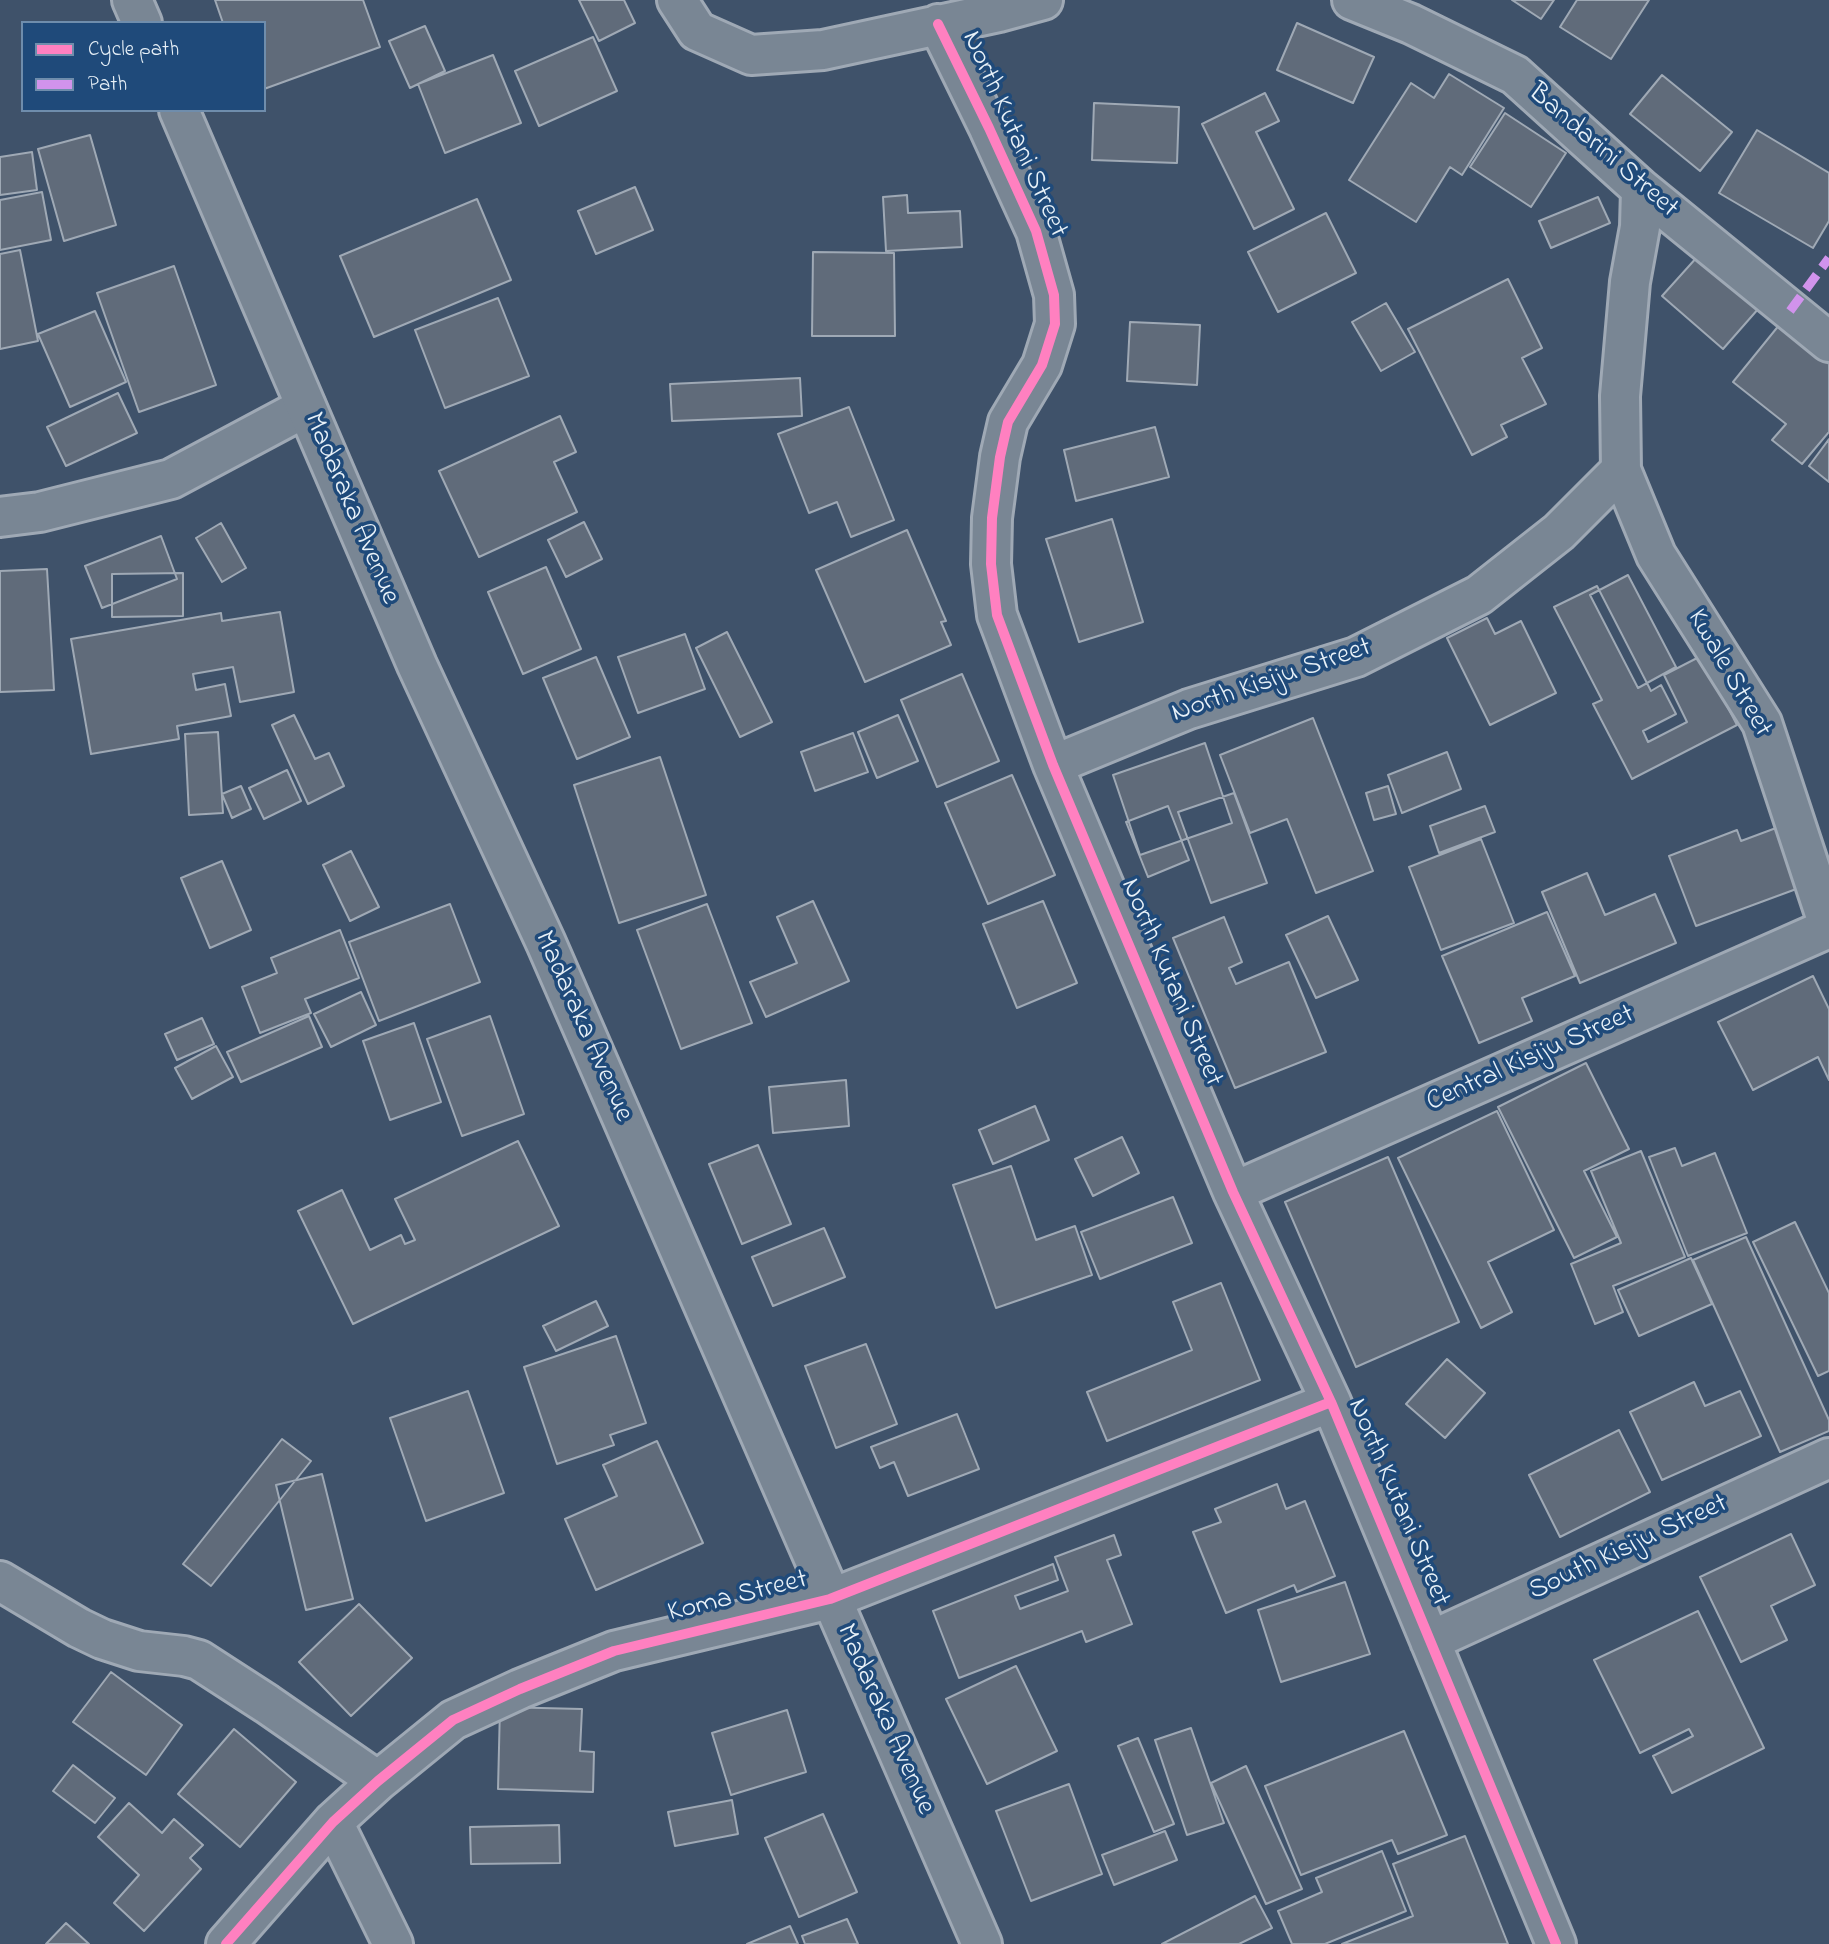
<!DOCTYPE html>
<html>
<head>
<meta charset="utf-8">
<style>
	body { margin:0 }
	#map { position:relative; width:1829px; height:1944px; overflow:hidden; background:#3f526a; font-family:"Indie Flower",sans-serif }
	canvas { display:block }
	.legend { position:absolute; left:21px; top:21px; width:245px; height:91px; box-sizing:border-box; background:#1f4a7a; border:2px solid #6f8dac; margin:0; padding:9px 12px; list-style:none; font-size:21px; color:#e8f1f8 }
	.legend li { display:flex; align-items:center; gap:14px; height:35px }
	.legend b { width:35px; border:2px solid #6f8dac }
</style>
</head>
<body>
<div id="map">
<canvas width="1829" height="1944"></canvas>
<ul class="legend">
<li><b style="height:9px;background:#ff80c0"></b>Cycle path</li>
<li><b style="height:9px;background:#d193ec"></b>Path</li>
</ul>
</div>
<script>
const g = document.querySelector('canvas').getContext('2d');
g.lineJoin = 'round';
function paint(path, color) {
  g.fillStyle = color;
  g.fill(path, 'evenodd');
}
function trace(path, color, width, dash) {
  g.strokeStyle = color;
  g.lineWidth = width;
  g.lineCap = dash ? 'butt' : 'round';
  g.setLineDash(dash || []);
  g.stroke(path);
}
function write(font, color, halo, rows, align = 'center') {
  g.font = font + ' "Indie Flower",sans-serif';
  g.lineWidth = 7;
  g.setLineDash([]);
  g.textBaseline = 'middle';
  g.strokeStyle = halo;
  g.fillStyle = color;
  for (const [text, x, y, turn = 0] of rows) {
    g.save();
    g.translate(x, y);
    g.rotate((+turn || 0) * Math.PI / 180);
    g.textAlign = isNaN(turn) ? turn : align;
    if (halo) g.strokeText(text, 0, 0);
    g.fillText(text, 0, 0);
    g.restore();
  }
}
const building = new Path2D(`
	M215,0h148l17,47 -116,42v-66h-41z
	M579,0h45l11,23 -36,18z
	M1512,0h42l-13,19z
	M1577,0h72l-38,59 -51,-32z
	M1297,23l77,34 -21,46 -76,-33z
	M425,26l20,45 -35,17 -21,-47z
	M593,37l24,54 -78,35 -24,-55z
	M493,55l28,68 -76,30 -27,-69z
	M1449,74l55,34 -42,67 -12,-8 -34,55 -67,-42 62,-97 23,15z
	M1662,75l70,57 -32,39 -70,-57z
	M1265,93l14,28 -23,11 38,77 -40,20 -52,-105z
	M1094,103l85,4 -2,56 -85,-3z
	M1505,113l61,40 -35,54 -61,-40z
	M1757,130l72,43v48l-16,27 -94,-55z
	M90,135l26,90 -52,16 -26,-92z
	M32,152l5,38 -37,5v-38z
	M635,187l18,43 -57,24 -18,-43z
	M42,192l9,48 -51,10v-50z
	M907,195l1,18 52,-2 2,36 -76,4 -3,-54z
	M1598,197l12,26 -59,25 -12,-27z
	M477,199l34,81 -137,57 -34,-81z
	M1326,213l30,60 -78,39 -30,-60z
	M20,250l18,91 -38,8v-95z
	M813,252l81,1 1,83h-83z
	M1698,256l61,52 -36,41 -61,-53z
	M174,266l42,119 -77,27 -42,-119z
	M1508,279l34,69 -20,10 24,46 -45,21 6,12 -35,18 -64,-126z
	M498,298l31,78 -84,32 -30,-78z
	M1386,303l29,49 -34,19 -29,-49z
	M95,311l31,71 -56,25 -32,-73z
	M1130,322l70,3 -3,60 -70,-4z
	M1780,324l49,40v68l-27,32 -30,-24 14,-16 -53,-42z
	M800,378l2,38 -130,5 -2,-37z
	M118,393l19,40 -71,33 -19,-39z
	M849,407l45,113 -43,17 -14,-35 -28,11 -31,-79z
	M560,416l16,36 -22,10 23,50 -98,45 -40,-86z
	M1155,427l14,50 -93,24 -12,-51z
	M1829,439v43l-20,-16z
	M1112,519l31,103 -64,20 -33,-103z
	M584,522l18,37 -36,18 -18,-37z
	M221,523l25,45 -24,14 -26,-44z
	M907,530l39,91 -5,1 10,23 -86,37 -49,-112z
	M161,536l16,43 -75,29 -17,-42z
	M546,567l35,82 -58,25 -35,-82z
	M47,569l7,121 -54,2v-121z
	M183,573v43l-71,1v-43z
	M1628,575l48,92 -38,21 -48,-93z
	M1597,586l54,105 10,-6 15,29 -33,17 5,11 39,-20 -23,-47 37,-19 36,69 -105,54 -39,-75 9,-4 -48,-93z
	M280,612l14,80 -54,10 -7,-35 -40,7 3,16 29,-6 6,32 -54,10 2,13 -88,15 -20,-115 150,-26 1,8z
	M1487,618l8,16 26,-13 35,72 -66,32 -43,-87z
	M727,632l45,90 -32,15 -44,-89z
	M685,634l20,55 -67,24 -20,-56z
	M596,657l34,80 -53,22 -34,-81z
	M962,674l37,87 -62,26 -36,-87z
	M294,715l21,44 14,-6 15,33 -36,18 -36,-79z
	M898,715l20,46 -41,17 -19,-46z
	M1313,718l60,153 -57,22 -29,-74 -37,14 -30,-78z
	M218,732l5,81 -34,2 -4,-81z
	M853,733l15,39 -53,19 -14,-39z
	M1205,743l27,80 -92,32 -27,-80z
	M1447,752l14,37 -59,24 -14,-38z
	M660,757l46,138 -87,28 -45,-138z
	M287,770l14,31 -37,18 -15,-31z
	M1012,775l43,100 -67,29 -43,-101z
	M241,786l10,23 -19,9 -10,-24z
	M1388,786l8,28 -22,6 -8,-27z
	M1234,793l33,90 -56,20 -33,-91z
	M1168,806l21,54 -41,17 -22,-55z
	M1485,806l10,26 -56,21 -9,-27z
	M1776,828l23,60 -103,38 -27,-70 68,-26 4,11z
	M1481,839l33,84 -73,27 -32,-83z
	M351,851l28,56 -29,14 -27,-56z
	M222,861l29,69 -41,18 -29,-70z
	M1587,873l18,42 50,-21 21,49 -96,40 -38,-91z
	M813,901l36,80 -83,36 -16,-35 47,-19 -20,-46z
	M1043,901l34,82 -60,25 -34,-84z
	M450,904l30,78 -101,39 -30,-79z
	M707,904l45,119 -71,26 -44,-119z
	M1547,912l28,64 -53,22 10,23 -53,22 -37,-87z
	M1328,916l30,64 -42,18 -30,-63z
	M1224,917l18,45 -13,6 7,16 53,-22 37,90 -91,36 -62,-150z
	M340,930l19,48 -54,21 6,14 -51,20 -18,-46 35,-14 -6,-15z
	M1813,976l16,33v71l-11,-23 -65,33 -35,-68z
	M361,992l15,33 -45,22 -17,-33z
	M309,1016l13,31 -81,35 -14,-30z
	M490,1016l34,98 -62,22 -35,-97z
	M202,1018l12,26 -37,16 -12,-26z
	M414,1023l27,79 -51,18 -27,-79z
	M216,1046l17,31 -41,22 -17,-31z
	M1586,1063l43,86 -45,22 33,66 -43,21 -76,-151z
	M846,1080l3,46 -76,7 -4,-46z
	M1035,1106l14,34 -56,24 -14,-34z
	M1497,1111l57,119 -66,32 24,50 -31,16 -83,-170z
	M1122,1137l17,36 -46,23 -18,-37z
	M518,1141l41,85 -206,98 -55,-113 44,-21 28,60 31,-15 4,9 10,-4 -20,-41z
	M758,1145l33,79 -49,20 -33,-80z
	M1675,1148l7,18 33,-13 32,80 -59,23 -39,-99z
	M1641,1151l44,106 -72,29 10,26 -28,12 -24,-60 50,-21 -30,-72z
	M1388,1157l71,165 -103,45 -71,-165z
	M1011,1166l25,74 39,-14 17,49 -96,33 -43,-123z
	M1173,1197l19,46 -92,36 -19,-47z
	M1795,1222l34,71v78l-11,5 -65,-134z
	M824,1228l21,49 -72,29 -21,-49z
	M1746,1237l83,183v11l-49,21 -87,-192z
	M1691,1258l21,46 -73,32 -21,-46z
	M1221,1283l39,97 -153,61 -20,-49 105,-42 -19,-48z
	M596,1301l12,25 -52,25 -13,-25z
	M616,1336l30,87 -36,12 4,10 -57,19 -33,-97z
	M866,1344l31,80 -61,24 -31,-82z
	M1447,1359l38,34 -40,45 -39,-34z
	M1694,1382l11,24 35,-15 21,45 -99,44 -32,-68z
	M468,1391l36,102 -78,28 -36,-103z
	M957,1414l22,55 -71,27 -14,-34 -14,6 -9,-21z
	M1619,1430l31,62 -90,45 -31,-62z
	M282,1439l29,22 -100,125 -28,-22z
	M657,1441l46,102 -107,47 -31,-71 52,-23 -14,-31z
	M322,1474l31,125 -47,11 -30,-125z
	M1277,1484l9,25 19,-8 30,75 -38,16 -3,-7 -68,28 -33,-81 28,-10 -6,-13z
	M1791,1534l24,51 -44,21 16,34 -46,22 -41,-85z
	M1114,1535l7,20 -14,5 25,64 -46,18 -4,-11 -123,47 -26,-67 120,-47 5,16 -43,16 5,13 48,-18 -13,-34z
	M1345,1582l25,72 -89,28 -23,-72z
	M359,1604l53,54 -61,58 -52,-54z
	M1698,1611l66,137 -92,45 -19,-37 40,-20 -4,-7 -49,24 -46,-93z
	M1016,1666l41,85 -70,33 -41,-85z
	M111,1672l71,53 -36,50 -73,-53z
	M500,1707l82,2 -2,42 14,1 -1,40 -95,-3z
	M787,1710l19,62 -75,23 -19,-62z
	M1191,1728l33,95 -37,12 -32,-95z
	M234,1729l62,53 -56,65 -62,-53z
	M1404,1731l43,104 -49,19 -6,-14 -91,35 -36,-89z
	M1138,1738l36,86 -20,8 -36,-86z
	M73,1765l42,33 -20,25 -42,-32z
	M1246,1766l56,123 -36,15 -55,-121z
	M1069,1784l33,90 -71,27 -35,-90z
	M732,1800l6,34 -63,12 -7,-34z
	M129,1803l33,30 12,-14 29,26 -13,13 11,11 -57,62 -30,-28 25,-28 -41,-38z
	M823,1814l34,78 -58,25 -34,-79z
	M559,1825l1,38 -89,1 -1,-37z
	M1165,1831l12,29 -63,25 -12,-30z
	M1465,1836l43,108h-166l71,-28 -20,-52z
	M1382,1851l24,60 -81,33h-33l-14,-33 44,-19 -6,-14z
	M1255,1896l17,32 -33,16h-77z
	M847,1919l11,25h-53l-3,-8z
	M66,1923l23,21h-43z
	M790,1926l8,18h-51z`);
paint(building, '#606b7a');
trace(building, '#9fa9b5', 2);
const street = new Path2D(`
	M677,0l20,31 54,24 72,-5 176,-38 44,-12
	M1352,0l59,24 104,51 126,114 188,153
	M938,24l51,104 47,103 18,64 1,29 -13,41 -34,57 -8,35 -8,61 -1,46 6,51 56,150 180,427 98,210 225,542
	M1621,470l35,85 106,168 67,203
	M0,517l40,-5 131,-33 135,-72
	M1053,765l136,-56 167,-52 123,-62 80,-63 62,-62 -1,-74 10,-114 10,-55 1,-38
	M1233,1192l596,-264
	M0,1581l79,47 23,11 37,12 45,5 15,4 68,44 111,77
	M1430,1641l399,-183
	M333,1822l60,122
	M226,1944l107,-122 45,-41 75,-61 67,-31 94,-38 216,-52 501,-197`);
const primary = new Path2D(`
	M132,0l10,23
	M179,110l238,555 129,278 436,1001`);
trace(street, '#9fa9b5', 44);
trace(primary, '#9fa9b5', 44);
trace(street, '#798694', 38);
trace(primary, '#798694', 38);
trace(new Path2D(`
	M1790,311l39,-53`), '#d193ec', 9, [18, 9]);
trace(new Path2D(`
	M938,24l51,104 47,103 18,64 1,29 -13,41 -34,57 -8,35 -8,61 -1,46 6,51 56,150 180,427 98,210 225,542
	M226,1944l107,-122 45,-41 75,-61 67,-31 94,-38 216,-52 501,-197`), '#ff80c0', 10);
write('28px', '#e8f1f8', '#1f4a7a', [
	["North Kutani Street",1013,135,66],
	["Bandarini Street",1602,152,41],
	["Madaraka Avenue",350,509,67],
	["Kwale Street",1728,674,60],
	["North Kisiju Street",1272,682,-19],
	["North Kutani Street",1170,983,67],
	["Madaraka Avenue",582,1027,66],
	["Central Kisiju Street",1531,1060,-24],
	["North Kutani Street",1397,1503,67],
	["South Kisiju Street",1629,1549,-25],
	["Koma Street",738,1598,-14],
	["Madaraka Avenue",884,1720,66]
]);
</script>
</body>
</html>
